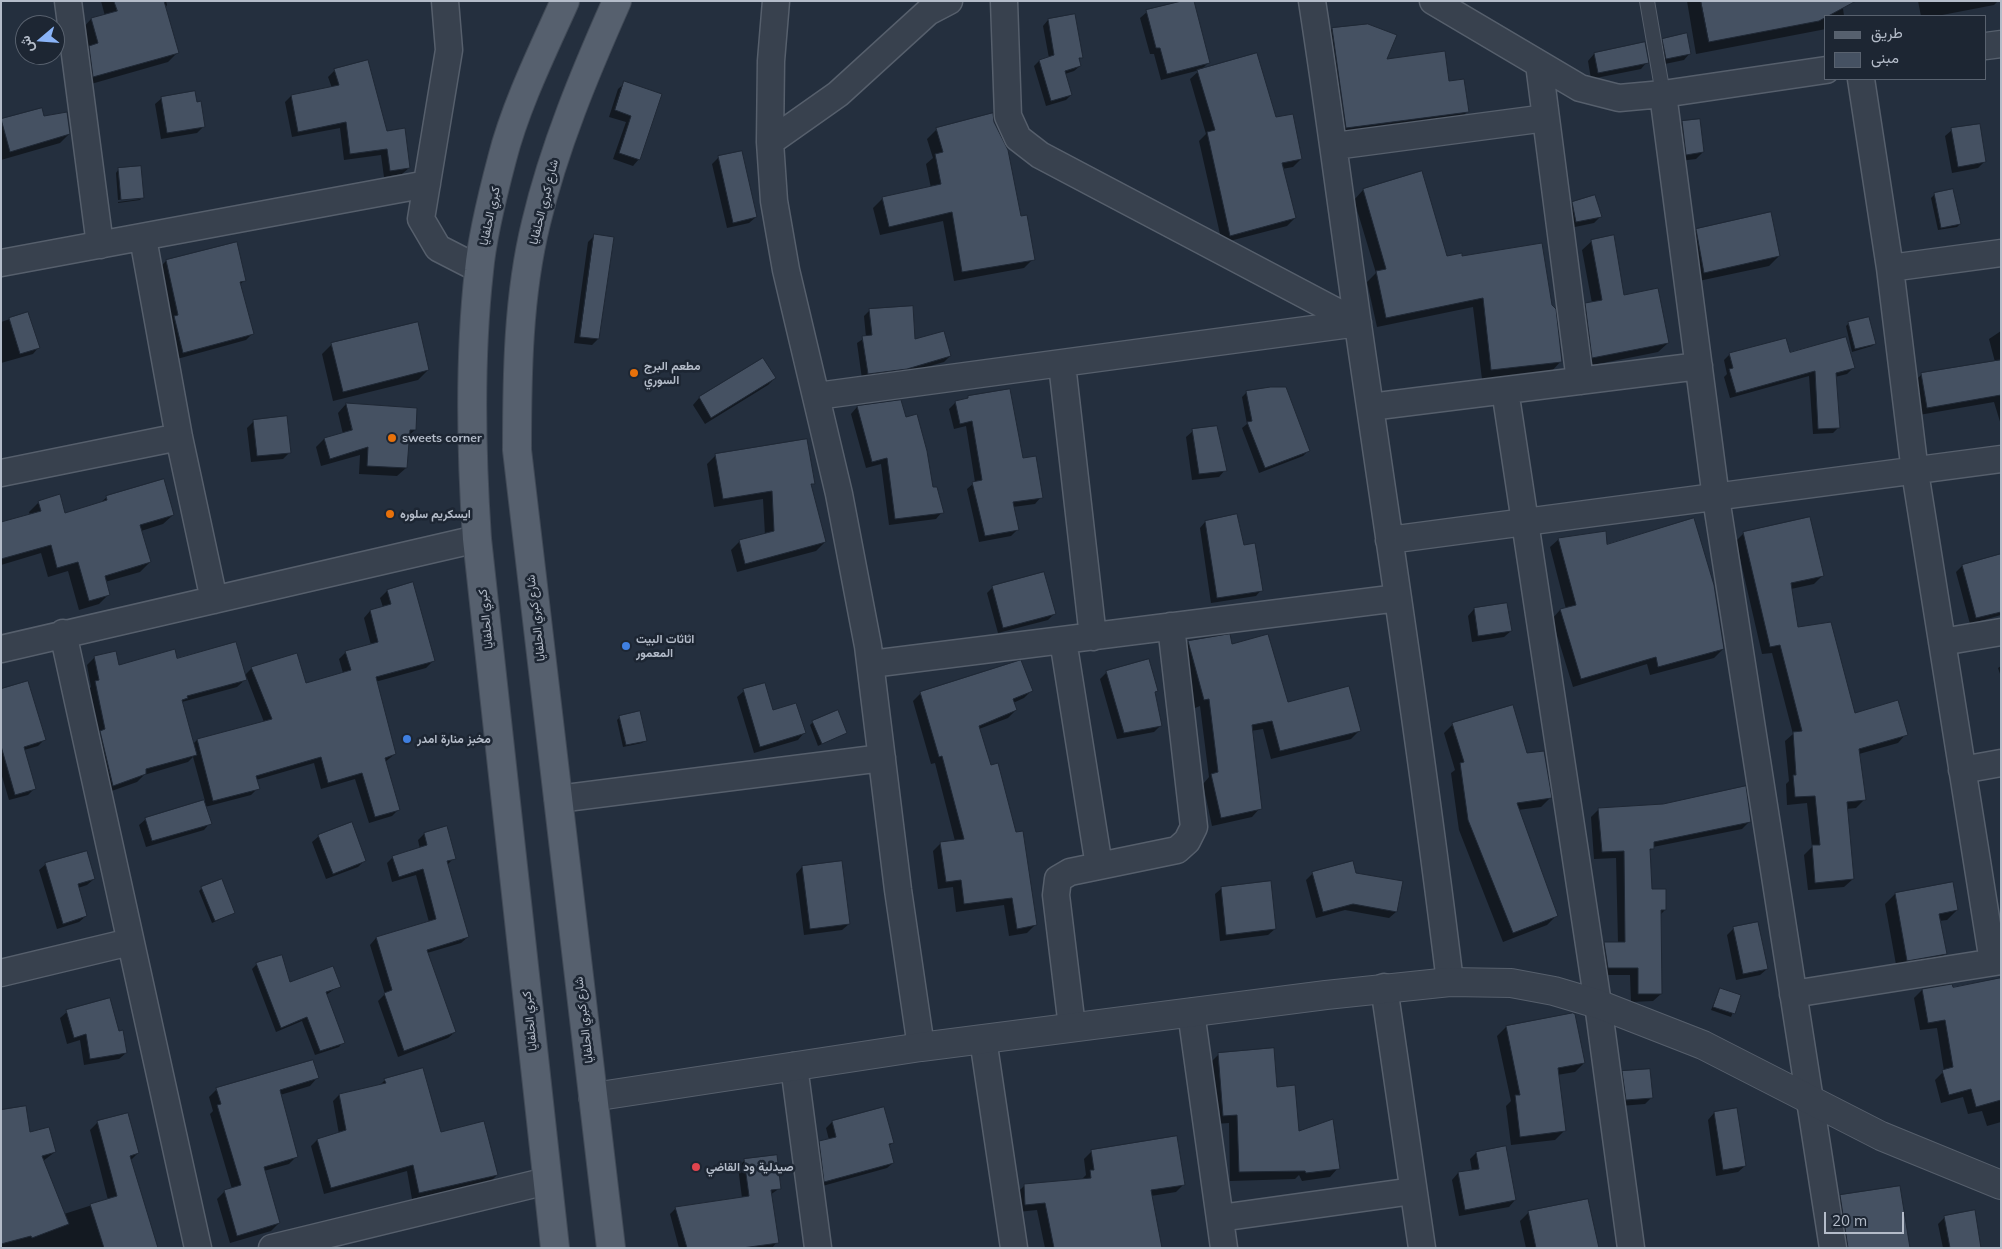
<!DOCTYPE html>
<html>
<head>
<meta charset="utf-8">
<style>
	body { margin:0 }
	#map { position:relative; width:2002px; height:1249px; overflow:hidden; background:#242f3e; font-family:Mulish,Vazirmatn,sans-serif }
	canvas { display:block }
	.frame { position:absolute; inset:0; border:2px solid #b4bcc9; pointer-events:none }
	.legend { position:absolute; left:1824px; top:15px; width:162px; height:65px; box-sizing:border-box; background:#1d2633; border:1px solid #59626f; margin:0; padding:6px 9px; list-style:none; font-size:15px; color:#b4bcc9 }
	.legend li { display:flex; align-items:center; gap:10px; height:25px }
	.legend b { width:25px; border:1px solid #59626f }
	.north { position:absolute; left:15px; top:15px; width:50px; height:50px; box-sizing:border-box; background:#1d2633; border:1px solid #59626f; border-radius:50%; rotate:252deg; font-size:14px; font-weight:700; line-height:20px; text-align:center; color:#b4bcc9 }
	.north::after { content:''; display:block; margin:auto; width:18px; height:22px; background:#8ab4f8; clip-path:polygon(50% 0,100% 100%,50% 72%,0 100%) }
	.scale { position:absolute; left:1824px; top:1212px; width:80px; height:22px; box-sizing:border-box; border:2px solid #b4bcc9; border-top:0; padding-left:6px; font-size:15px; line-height:18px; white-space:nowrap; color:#b4bcc9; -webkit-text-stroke:4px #1d2633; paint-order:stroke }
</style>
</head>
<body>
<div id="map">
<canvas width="2002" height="1249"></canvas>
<div class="frame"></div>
<ul class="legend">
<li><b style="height:6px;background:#56606e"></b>طريق</li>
<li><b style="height:14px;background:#455162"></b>مبنى</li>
</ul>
<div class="north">ش</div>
<div class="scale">20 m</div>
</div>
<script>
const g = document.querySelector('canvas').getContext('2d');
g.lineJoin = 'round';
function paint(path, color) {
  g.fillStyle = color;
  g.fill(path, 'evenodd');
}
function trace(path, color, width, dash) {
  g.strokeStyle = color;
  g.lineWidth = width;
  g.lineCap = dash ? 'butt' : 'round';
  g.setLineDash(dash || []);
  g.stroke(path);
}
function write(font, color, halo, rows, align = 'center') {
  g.font = font + ' Mulish,Vazirmatn,sans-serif';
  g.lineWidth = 5;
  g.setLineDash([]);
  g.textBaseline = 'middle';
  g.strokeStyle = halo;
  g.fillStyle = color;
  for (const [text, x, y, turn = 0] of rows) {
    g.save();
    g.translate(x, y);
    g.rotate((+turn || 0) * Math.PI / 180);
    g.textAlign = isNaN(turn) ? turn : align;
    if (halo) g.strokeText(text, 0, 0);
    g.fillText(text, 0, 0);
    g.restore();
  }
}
paint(new Path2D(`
	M101,1h65l1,4 -2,3 13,44 -10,10 -84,24 -2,-57 9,-10 14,-3z
	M1687,1h155l2,15h-18v13l-130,25z
	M1918,1h80l-4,4 -57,11h-16z
	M1147,12l61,51 -8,8 75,48 26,40 -8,8 -11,2 13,49 -8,8 -65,17 -23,-102 7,-7 -16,-55 10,-9 -39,10 -7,-26h-4l-10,-36z
	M1048,20l33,37 -3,4 2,5 -6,5 -9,3 6,21 -5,5 -20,6 -12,-40 5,-5 10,-3 -6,-32z
	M1368,25l17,36 63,21 20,29 -10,10 -122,16 -14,-98 10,-10z
	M1663,40l27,13 -6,7 -24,5 -4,-19z
	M1644,44l3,18 -6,7 -50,10 -3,-18 6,-7z
	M335,70l51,62 23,36 -7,6 -18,3 -3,-22 -37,5 -4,-32 -48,9 -7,-35 6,-6 41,-8 -4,-11z
	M625,83l14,76 -6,7 -20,-7 13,-37 -17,-5 9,-28z
	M162,98l42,28 -7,7 -36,6 -6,-35z
	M43,117l26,17 -9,9 -59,17v-39z
	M1682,122l21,30 -7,7 -16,2 -4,-32z
	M937,129l83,88 13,42 -9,9 -70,13 -11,-60 -63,14 -7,-27 10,-10 48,-10 -5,-24 7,-6 -6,-19z
	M1952,130l33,31 -7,7 -26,5 -7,-37z
	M741,152l15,65 -7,6 -22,5 -15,-64 6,-6z
	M118,170l25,27 -1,2v-2l-24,3 -2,-27z
	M1363,190l83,68h15l100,103 -9,10 -70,8 -9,-72 -96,20 -10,-45 9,-9 -22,-73z
	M1952,191l8,33 -3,3 -19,3 -7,-32 3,-3z
	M141,199l-1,1 -22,3v-1z
	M1573,203l27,14 -6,6 -24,5 -4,-18z
	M1696,230l83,26 -10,10 -75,16 -8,-42z
	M595,235l3,104 -6,6 -18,-2 14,-101z
	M1592,241l31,55 45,47 -10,9 -75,15 -7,-54 10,-9 6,-1 -10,-53z
	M166,261l78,19 -4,5 13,48 -7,7 -69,19 -9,-35 4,-4 -12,-53z
	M870,310l44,31 36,15 -6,6 -42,12 -40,5 -5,-36 9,-6 -2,-21z
	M28,313l10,35 -5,6 -32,9v-41z
	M1849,323l26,20 -3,3 -20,6 -6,-26z
	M2001,331v94l-7,-23 -75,13 -5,-33 8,-8 73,-12 -6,-23z
	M332,344l96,26 -10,10 -85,21 -11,-47z
	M1730,354h59l64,14 -6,6 -12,3 4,50 -6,6 -20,1 -4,-58 -79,22 -6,-21 3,-3 -3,-14z
	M763,359l12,19 -7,7 -63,39 -12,-19 6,-7z
	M1247,392l61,59 -5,5 -44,17 -17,-45 5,-4 -5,-27z
	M968,398l54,61 19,38 -6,7 -22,3 4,23 -6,6 -32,6 -12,-53 8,-7 -9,-56 -12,3 -5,-20 6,-6z
	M900,401l32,88 10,23 -6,7 -47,6 -8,-61 -15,4 -15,-54 6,-7z
	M346,404l70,5 -1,21 -7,6 -2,32 -9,8 -38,-2 1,-19 -39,11 -5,-19 8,-8 19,-5 -5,-21z
	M254,421l36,31 -7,7 -32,3 -4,-34z
	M1193,431l32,39 -6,7 -27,3 -6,-43z
	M716,455l97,28 -3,3 15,56 -9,9 -79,21 -6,-22 9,-9 25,-6 -2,-36 -49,8 -7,-43z
	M107,497l66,18 -10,9 -22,7 9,31 -10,10 -35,10 4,12 -10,10 -20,6 -11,-39 -20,6 -7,-24 -40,12v-41l29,-9 -1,-3 10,-10 25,12 35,-10z
	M1205,522l38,24 18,44 -5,6 -45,7 -11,-75z
	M1744,533l78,43 -8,8 -23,5 6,40 57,85 52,20 -8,9 -39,11 5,46 -8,8 -10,1 7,70 -9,8 -36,3 -4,-35 8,-8 -5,-44 -20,2 -1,-21 3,-3 -4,-40 8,-7 -21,-81 -10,1 -26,-113z
	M1559,539l47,7 117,103 -9,9 -64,17 -3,-11 -74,23 -21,-68 8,-9 6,-1 -16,-62z
	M2001,555v60l-31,9 -14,-52 6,-6z
	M993,587l61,27 -6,6 -50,13 -11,-40z
	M387,591l46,70 -7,7 -51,14 20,72 -10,8 14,47 -7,7 -23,7 -14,-44 -34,10 -7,-26 -58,17 2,8 -7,7 -46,12 5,16 -6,7 -58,17 -7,-22 7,-6 59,-18 -12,-44 -5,5 -44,13 -7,7 -31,11 -18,-103 3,-3 -4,-22 8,-8 23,9 58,-6 68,16 8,-8 53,16 38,-11 -4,-14 7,-7 25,-7 -7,-27 6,-7 13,-4 -3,-9zM247,678l17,44 -67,18 -4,4 -11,-42 55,-15z
	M1474,609l37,22 -7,6 -32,5 -4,-26z
	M1188,642l43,3 56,58 72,28 -8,8 -80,20 -8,-30 -12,2 9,77 -8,9 -40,9 -9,-42 6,-7 -9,-71 -5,2 -15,-58z
	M2001,666v11l-3,-9z
	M1107,672l50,19 -3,2 6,33 -6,6 -37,7 -17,-60z
	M1,690l43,50 -6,6 -14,4 10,39 -6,6 -19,5 -8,-27z
	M1032,690l-8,8 -11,5 3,7 -8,8 -29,11 56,196 -8,8 -18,3 -5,-31 -48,7 -3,-25 -15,2 -5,-38 8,-8 14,-2 -20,-78 -4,1 -18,-63 8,-8z
	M744,691l28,20 32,22 -6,7 -44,13 -17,-56z
	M620,717l25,23 -3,3 -19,4 -6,-27z
	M813,722l33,10 -28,14 -8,-21z
	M1453,724l73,31 24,43 -9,9 -23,3 38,106 -9,9 -44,17 -44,-112 -8,-57 4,-3 -11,-37z
	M1599,809l151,12 -8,8 -89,18 -4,5 2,38 14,20 -5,5 1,79 -8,7 -22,1 -1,-27h-30l-4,-24 8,-8h14l-2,-85 -22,1 -3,-42z
	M446,828l8,30 -7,7 21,72 -7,6 -34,10 28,79 -7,6 -50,19 -20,-56 7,-7 -15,-49 6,-7 53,-16 -13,-47 -24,7 -5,-19 6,-6 27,-8 -2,-9 6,-6z
	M319,836l46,24 -7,7 -32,12 -14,-37z
	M46,864l48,15 -7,6 -9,3 8,28 -7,6 -22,7 -18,-59z
	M802,867l47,57 -7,6 -38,5 -8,-61z
	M1313,873l83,39 -7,6 -44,-8 -29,8 -10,-38z
	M1952,883l5,27 -10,10 -8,1 6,33 -10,10 -38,6 -12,-66 10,-10z
	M202,888l32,25 -22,10 -13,-32z
	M1222,888l53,41 -7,6 -48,6 -5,-47z
	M1734,928l33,41 -7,6 -24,5 -9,-45z
	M257,964l33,20 49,2 -13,9 17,47 -4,5 -24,8 -13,-34 -26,11 -24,-63z
	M2001,980v142l-14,4 -5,-15 -14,3 -5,-17 -22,6 -6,-23 9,-9 -7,-43 -17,2 -6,-32 8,-8 30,-2z
	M1720,989l20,7 -9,21 -20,-7z
	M67,1012l59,41 -7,6 -35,6 -4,-25 -13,4 -7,-26z
	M1506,1027l78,36 -9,9 -18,3 7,56 -9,9 -44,5 -5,-39 5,-5 -14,-65z
	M1219,1054l57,34 22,45 40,35 -8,9 -28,4 -3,-6 -4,4 -65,2 -1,-58 -14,1 -5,-61z
	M1623,1073l28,25 -6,6 -25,2 -4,-27z
	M317,1078l-7,8 -30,9 17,61 -8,8 -25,7 15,52 -8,8 -41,12 -13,-44 8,-8 7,-2 -22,-75 3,-3 -4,-14 8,-8z
	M385,1080l55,53 57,42 -6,6 -79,18 -5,-28 -83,23 -13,-48 6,-6 22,-6 -6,-33 6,-6 40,-9z
	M883,1108l10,34 -5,5 5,16 -6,5 -68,19 -5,-39 6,-6 9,-2 -3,-12 6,-6z
	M1,1112l54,40 -12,9 21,53 44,-14 -18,-70 7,-7 30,-9 11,39 -8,8 27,87h-156z
	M1714,1113l31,53 -7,6 -22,4 -8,-56z
	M1092,1151l92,33 -8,8 -25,4 10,52h-116l-8,-38 -19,2 -1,-19 8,-8 57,-6 4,-4 -2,-16z
	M1476,1153l39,47 -6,7 -50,9 -7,-36 6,-7 14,-2 -2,-12z
	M745,1160l35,28 -10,7 7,47 -5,6h-93l-9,-34 6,-6 66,-10 -4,-31z
	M1841,1196l67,52h-70l-6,-43z
	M1529,1212l68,36h-71l-6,-27z
	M1945,1217l35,31h-37l-5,-24z`), '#0007');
const building = new Path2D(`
	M114,1h50l15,52 -86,24 -4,-31 9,-3 -7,-25 26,-7z
	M1182,1h12l16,62 -43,11 -7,-26h-4l-10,-38z
	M1701,1h155l-37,20 -110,21z
	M1075,14l8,44h-4l2,8 -16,5 7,24 -21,6 -12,-41 15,-5 -6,-36z
	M1368,24l29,11 -10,24 58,-8 4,30 15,-2 5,33 -123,16 -14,-100z
	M1687,33l4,21 -25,5 -4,-20z
	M1645,42l4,21 -51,10 -4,-20z
	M1257,53l19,64 17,-3 9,45 -20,4 14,55 -66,18 -23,-104 8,-2 -18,-60z
	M368,60l19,71 18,-3 5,40 -20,3 -3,-22 -37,5 -4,-32 -48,10 -7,-37 48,-10 -5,-16z
	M624,81l38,13 -22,66 -21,-7 12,-37 -16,-6z
	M195,91l2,11 4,-1 4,26 -38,6 -6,-36z
	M42,108l2,8 23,-4 3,22 -60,18 -9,-33z
	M993,113l1,9 14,28 13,66 6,-1 8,45 -73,12 -10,-60 -63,15 -7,-30 59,-13 -6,-30 8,-2 -7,-24z
	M1700,119l4,33 -18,3 -4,-34z
	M1980,124l6,38 -28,5 -7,-39z
	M742,151l15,66 -24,6 -15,-67z
	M141,166l3,32 -23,2 -3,-32z
	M1422,171l25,85 15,-3v3l80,-13 10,62 4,4 6,53 -71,8 -8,-72 -97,20 -10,-47 10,-2 -23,-80z
	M1953,189l8,35 -20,4 -7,-35z
	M1595,195l7,22 -26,5 -4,-20z
	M1771,212l9,44 -76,17 -8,-44z
	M594,234l20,3 -15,102 -19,-2z
	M1614,235l10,60 34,-7 11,55 -77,15 -7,-55 17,-3 -11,-60z
	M237,242l9,39 -6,1 14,52 -71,19 -9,-37 4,-1 -12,-55z
	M913,306l2,33 29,-8 7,25 -44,13 -39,5 -6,-38 10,-1 -3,-26z
	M28,312l12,36 -20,6 -11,-36z
	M1869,317l7,27 -21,5 -7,-27z
	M418,322l11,48 -86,22 -12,-49z
	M1846,337l9,31 -19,5 4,55 -22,1 -3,-58 -79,22 -7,-24 4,-1 -4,-15 57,-15 4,14z
	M763,358l13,20 -65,40 -12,-21z
	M2001,360v35l-74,13 -6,-35z
	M1271,387h15l24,64 -45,17 -18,-46 5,-1 -6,-30z
	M1010,389l13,69 13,-2 7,42 -30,4 6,28 -34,6 -13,-54 10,-2 -10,-59 -12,3 -5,-23 13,-3v-2z
	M901,400l5,17 11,-3 10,37 6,36h4l7,26 -49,6 -8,-61 -15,4 -15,-56z
	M346,403l71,5 -1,22h-6l-3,38 -40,-2 1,-19 -38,12 -6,-21 28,-8z
	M287,416l4,37 -34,3 -4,-36z
	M1217,426l10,45 -28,3 -7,-45z
	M807,439l8,45h-4l15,58 -81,22 -6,-24 35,-9 -2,-40 -49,8 -8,-45z
	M164,479l10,36 -34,10 11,37 -46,14 5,19 -21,6 -11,-39 -21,6 -6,-23 -50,14v-37l40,-11 -3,-10 22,-7 5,19 42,-13 -1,-4z
	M1237,514l7,31 11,-2 8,48 -46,7 -12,-77z
	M1810,517l14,59 -33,7 7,44 33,-5 24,91 43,-13 10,35 -49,14 7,51 -19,2 7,77 -39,4 -3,-38h8l-5,-49 -20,1 -2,-22h3l-3,-43 9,-1 -22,-86 -10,2 -27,-115z
	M1694,518l20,67 10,64 -66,18 -2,-10 -75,22 -21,-70 16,-4 -18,-67 48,-7 1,13z
	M2001,554v58l-25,6 -14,-53z
	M1044,572l12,42 -53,14 -11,-42z
	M413,582l22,79 -59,16 20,77 -11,4 15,52 -25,7 -13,-44 -34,10 -7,-26 -65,19 4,13 -47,12 -16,-62 75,-20 -21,-52 46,-14 9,30 45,-13 -6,-19 33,-9 -8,-32 21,-6 -4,-14z
	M1507,603l5,28 -34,5 -4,-28z
	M1230,634l2,10 36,-10 20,68 61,-16 12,45 -81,20 -8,-30 -20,4 10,84 -41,9 -10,-44 7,-2 -9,-73 -5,1 -16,-59z
	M236,642l11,38 -60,16 1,2 -6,2 15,55 -51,14v5l-33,12 -13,-55 5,-2 -10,-48 4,-1 -5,-24 22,-5 3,14 56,-16 2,9z
	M1149,659l9,32 -3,1 7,34 -38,7 -18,-62z
	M1021,660l12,31 -20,8 4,11 -38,16 12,39 7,-2 18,69 7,-1 14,94 -20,4 -5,-31 -48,6 -3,-24 -15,2 -6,-40 24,-3 -22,-83 -3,1 -19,-65z
	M28,681l18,59 -22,7 12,42 -21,6 -14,-49v-57z
	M765,683l8,27 23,-7 10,30 -46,14 -17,-58z
	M1513,705l14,48 17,-2 8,47 -35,5 41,113 -45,17 -45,-113 -8,-57 4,-1 -12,-39z
	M838,710l9,23 -25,11 -10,-23z
	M640,711l7,30 -21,4 -7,-29z
	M1746,786l5,36 -97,20v7h-4l2,40h14v21h-5l1,84h-24v-26h-30l-4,-26h21l-1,-91 -22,1 -4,-44 65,-4z
	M204,800l8,24 -60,17 -7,-23z
	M352,822l14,39 -33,13 -15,-39z
	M447,826l9,33 -9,2 22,76 -42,13 29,82 -52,19 -20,-58 8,-3 -16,-53 60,-18 -13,-50 -24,8 -7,-21 35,-11 -3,-12z
	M87,851l8,28 -17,5 9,32 -24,8 -18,-61z
	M842,861l8,63 -40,5 -8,-63z
	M1353,861l3,12 47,8 -6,31 -44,-8 -30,8 -11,-40z
	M222,879l13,34 -20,8 -14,-34z
	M1271,881l5,48 -50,6 -5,-48z
	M1953,882l5,28 -19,4 8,40 -40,7 -12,-68z
	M1758,922l10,47 -25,5 -10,-47z
	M282,955l8,27 43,-16 8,21 -15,5 19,51 -25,8 -13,-34 -26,11 -25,-65z
	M2001,978v122l-25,7 -5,-18 -22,6 -7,-25 11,-3 -8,-47 -17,3 -6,-34 30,-5 1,3z
	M1720,988l21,7 -6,19 -22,-7z
	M110,998l9,33 4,-1 4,23 -37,6 -4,-25 -12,4 -8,-28z
	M1573,1013l2,1 10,49 -27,5 8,63 -46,6 -5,-42h5l-14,-69z
	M1274,1048l3,39 18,-2 4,46 34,-12 7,50 -34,4 -1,-2 -66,1 -2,-57 -14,1 -5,-63z
	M313,1060l6,18 -39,12 18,67 -34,10 16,56 -43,13 -13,-46 17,-5 -24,-80 4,-1 -5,-16z
	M423,1068l18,64 43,-11 14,54 -79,18 -6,-28 -82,23 -14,-49 29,-9 -7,-36 47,-11 -2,-4z
	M1650,1069l3,29 -27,2 -4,-29z
	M26,1106l4,26 19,-5 7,25 -14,4 27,68 -37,14 -1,-2 -30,8v-134z
	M884,1107l10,36 -5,1 5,19 -70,19 -5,-41 17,-4 -4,-16z
	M1737,1108l9,58 -23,4 -9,-58z
	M128,1113l11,40 -9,3 28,92h-54l-14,-44 27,-8 -20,-75z
	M1177,1136l8,49 -34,5 11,58h-108l-9,-45 -20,2 -1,-21 67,-6 -1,-8h4l-3,-20z
	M1506,1146l10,54 -51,10 -7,-38 21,-3 -3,-17z
	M777,1155l4,34 -10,1 8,53 -37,5h-55l-12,-41 74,-11 -5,-37z
	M1900,1186l10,62h-62l-8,-53z
	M1588,1199l11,49h-63l-8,-37z
	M1975,1210l6,38h-31l-6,-32z`);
paint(building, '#455162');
trace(building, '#1f2835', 1);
const service = new Path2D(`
	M1647,1l16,93`);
const minor = new Path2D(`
	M68,1l32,244
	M445,1l4,49 -28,169 17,29 41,21
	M776,1l-5,60 -1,81 4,59 12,69 53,224 29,152 30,244 23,157
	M1004,1l4,115 10,22 22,17 318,168
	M1312,1c19,122 34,243 52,365 30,205 61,410 86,616
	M1433,1l147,87 39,10 44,-4 163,-24
	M1986,46l15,-2
	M1539,64l41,317
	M1861,79l29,189 25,204 78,490
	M1663,94l53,404 117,750
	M770,142l68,-48 90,-82 21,-11
	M1335,146l211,-28
	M143,238l36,199 35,163
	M1,263l426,-79
	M1890,268l111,-15
	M1062,364l31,273
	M1505,390l93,614 33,244
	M817,396l541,-73
	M1370,407l329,-41
	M1,473l178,-36
	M1389,540l612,-81
	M63,633l135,615
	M1063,640l36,226
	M1942,642l59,-10
	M1,649l476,-110
	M871,664l527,-66
	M1962,770l39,-7
	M558,799l324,-41
	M1,973l129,-31
	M1384,987l38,261
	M1793,994l208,-33
	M1191,1012l33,236
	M1072,1027l-16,-132 2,-16 12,-7 107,-22 10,-9 7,-14 -23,-201
	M983,1039l31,209
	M794,1066l24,182
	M1220,1218l193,-27
	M272,1248l275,-67`);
const tertiary = new Path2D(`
	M593,1097l328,-50 405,-52 124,-13 61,1 43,8 44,13 105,41 178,91 120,49`);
const primary = new Path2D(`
	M555,1248l-78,-709c-6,-89 -8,-179 2,-268 3,-34 14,-78 23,-112 13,-52 41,-109 63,-158
	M611,1248l-94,-798c0,-75 1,-154 19,-227 18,-76 49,-150 81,-222`);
trace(service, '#565f6c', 16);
trace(minor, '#565f6c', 29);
trace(tertiary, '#565f6c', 30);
trace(primary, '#414a57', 30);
trace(service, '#38414e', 14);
trace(minor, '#38414e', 26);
trace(tertiary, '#38414e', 28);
trace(primary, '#56606e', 28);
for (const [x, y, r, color] of [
	[634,373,5,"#e8710a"],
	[392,438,5,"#e8710a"],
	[390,514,5,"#e8710a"],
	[626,646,5,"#3f7fe0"],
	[407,739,5,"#3f7fe0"],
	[696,1167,5,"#e0444e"]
]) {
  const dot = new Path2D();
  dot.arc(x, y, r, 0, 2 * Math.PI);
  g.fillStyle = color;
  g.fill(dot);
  trace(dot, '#1d2633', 2);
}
write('12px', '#b4bcc9', '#1d2633', [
	["شارع كبري الحلفايا",544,202,-76],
	["كبري الحلفايا",490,216,-78],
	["شارع كبري الحلفايا",536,618,-97],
	["كبري الحلفايا",486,619,-96],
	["شارع كبري الحلفايا",584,1020,-97],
	["كبري الحلفايا",530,1021,-96]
]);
write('bold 12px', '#b4bcc9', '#1d2633', [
	["مطعم البرج",644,366],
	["السوري",644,380],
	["sweets corner",402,438],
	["ايسكريم سلوره",400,514],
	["اثاثات البيت",636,639],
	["المعمور",636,653],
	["مخبز منارة امدر",417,739],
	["صيدلية ود القاضي",706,1167]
], 'left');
</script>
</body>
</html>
